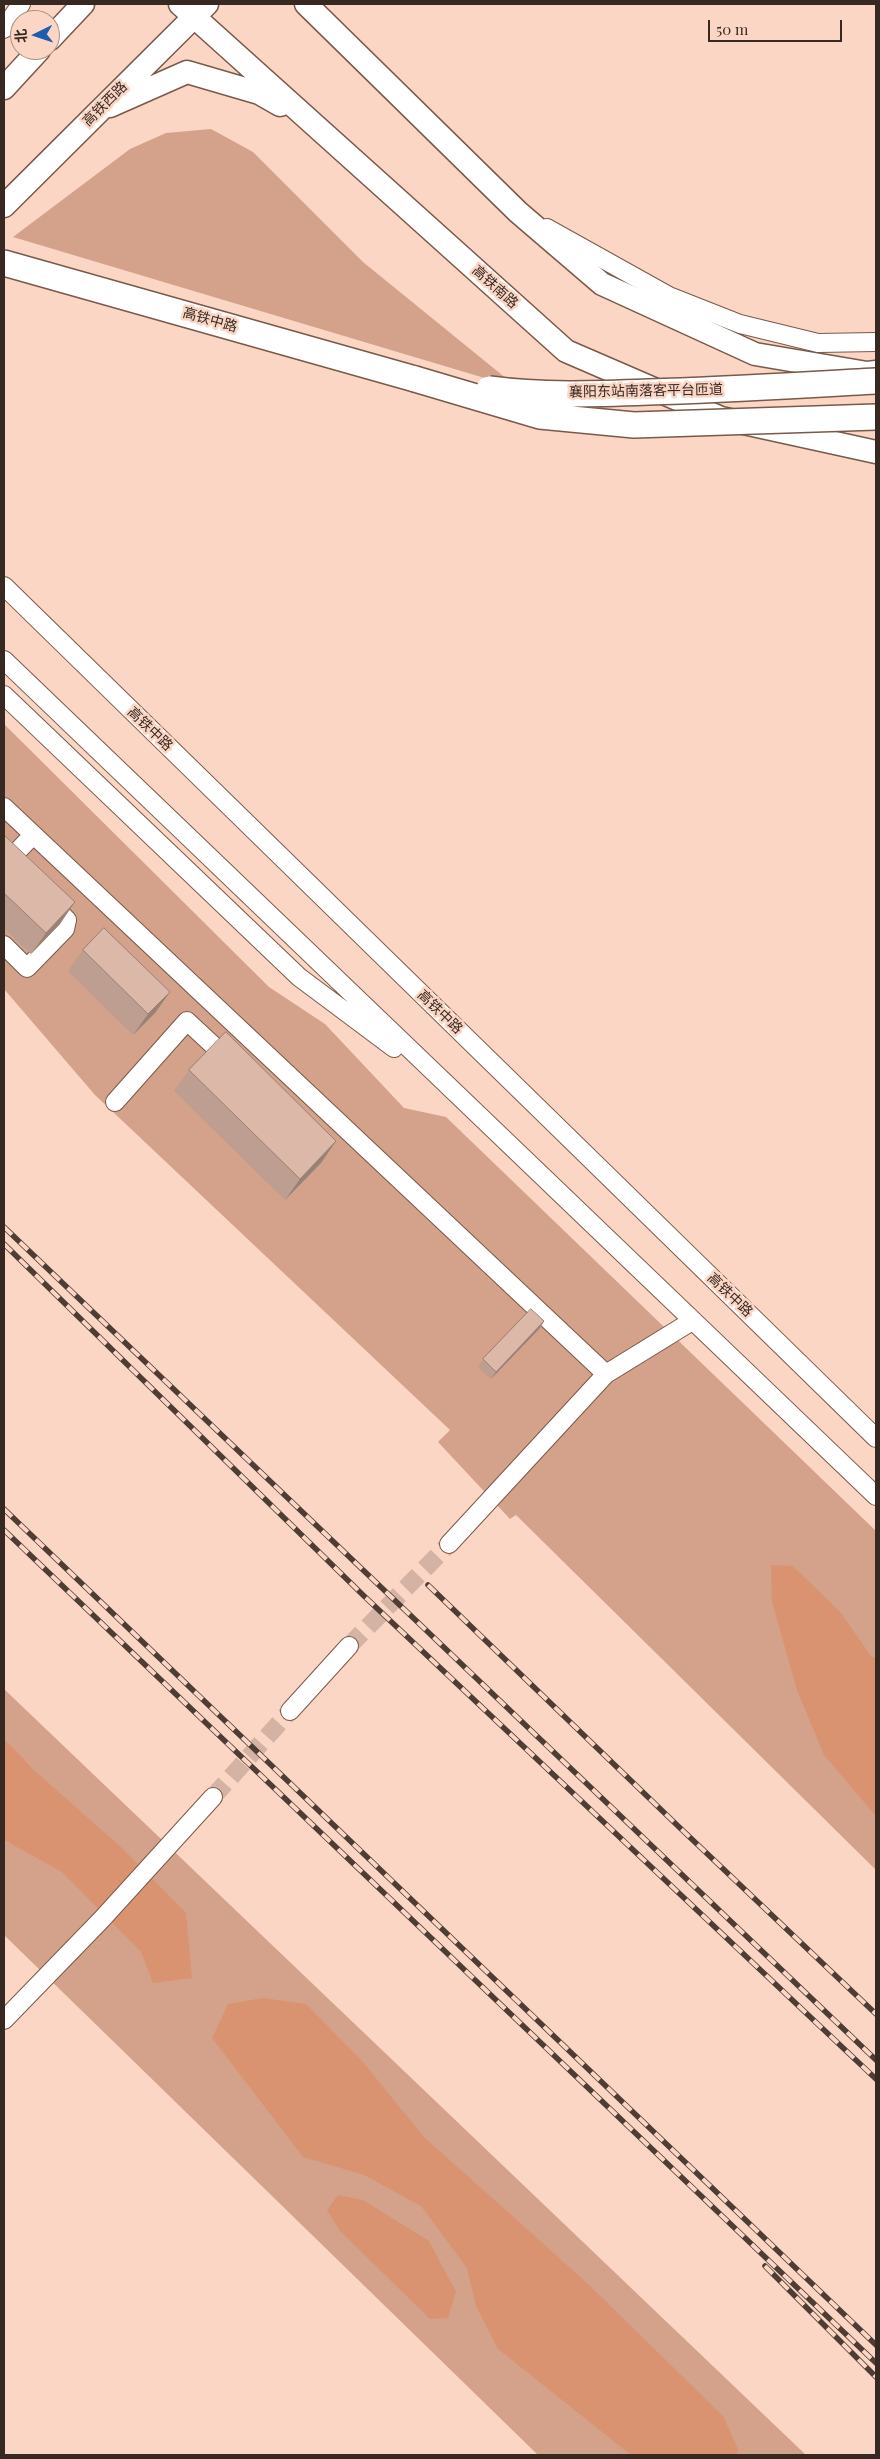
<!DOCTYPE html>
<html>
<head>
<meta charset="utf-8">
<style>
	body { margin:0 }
	#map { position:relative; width:880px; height:2459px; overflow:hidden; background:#fbd6c4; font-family:"Playfair Display","Noto Sans SC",serif }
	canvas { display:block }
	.frame { position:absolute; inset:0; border:5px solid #372922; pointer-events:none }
	.north { position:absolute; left:10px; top:10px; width:50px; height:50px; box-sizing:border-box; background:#fbd6c4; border:1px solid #ad9183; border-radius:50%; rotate:266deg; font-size:14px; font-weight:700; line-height:20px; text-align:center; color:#372922 }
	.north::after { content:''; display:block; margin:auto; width:18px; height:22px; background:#1d5dad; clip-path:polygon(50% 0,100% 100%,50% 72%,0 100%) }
	.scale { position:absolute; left:708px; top:20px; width:134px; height:22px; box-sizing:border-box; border:2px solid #372922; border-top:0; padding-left:6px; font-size:15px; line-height:18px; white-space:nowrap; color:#372922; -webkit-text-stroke:4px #fbd6c4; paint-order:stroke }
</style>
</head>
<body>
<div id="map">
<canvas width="880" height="2459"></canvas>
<div class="frame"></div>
<div class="north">北</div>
<div class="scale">50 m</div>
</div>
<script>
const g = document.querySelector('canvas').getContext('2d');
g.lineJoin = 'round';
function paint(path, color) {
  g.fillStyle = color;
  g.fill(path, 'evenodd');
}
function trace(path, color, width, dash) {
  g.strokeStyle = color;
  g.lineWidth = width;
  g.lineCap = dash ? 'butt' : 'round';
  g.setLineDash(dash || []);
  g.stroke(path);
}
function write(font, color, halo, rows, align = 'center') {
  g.font = font + ' "Playfair Display","Noto Sans SC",serif';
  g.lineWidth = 5;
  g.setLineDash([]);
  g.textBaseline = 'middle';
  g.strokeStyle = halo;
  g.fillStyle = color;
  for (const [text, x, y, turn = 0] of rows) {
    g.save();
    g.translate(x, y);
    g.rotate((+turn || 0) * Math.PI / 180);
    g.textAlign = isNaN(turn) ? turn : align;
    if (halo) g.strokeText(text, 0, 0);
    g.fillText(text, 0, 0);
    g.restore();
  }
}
paint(new Path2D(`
	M211,129l42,23 110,110 155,126 -505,-151 117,-88 36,-16z
	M4,724l265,263 56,37 79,84 42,9 430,414v339l-360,-355 -6,4 -72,-77 12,-12 -355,-335 -91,-106z
	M4,1689l802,766h-268l-534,-520z`), '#d4a28a');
paint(new Path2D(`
	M771,1565l22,1 48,47 30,43 5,2v158l-52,-61 -27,-65 -25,-88z
	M4,1739l31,32 87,77 64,65 6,65 -39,5 -12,-31 -79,-80 -58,-32z
	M263,1998l43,6 56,57 62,76 162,145 137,134 15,33 -1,6h-106l-133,-106 -22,-43 -9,-38 -46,-62 -57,-31 -61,-18 -91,-119 16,-34z
	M338,2195l25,5 66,41 27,51 -8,26 -18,1 -90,-88 -13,-21z`), '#da9371');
trace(new Path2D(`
	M349,1646l100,-102
	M213,1797l77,-86`), '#d4b3a4', 18, [18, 9]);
const minor = new Path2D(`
	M4,29l17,-25
	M547,228l122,68 71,28 78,19 58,-1
	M4,586l872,852
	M4,660l872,836
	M4,695l295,282 95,71
	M4,807l602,567
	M9,860l24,-25
	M4,945l23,23 38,-39 2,-9 -19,-20
	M115,1102l72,-81 43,40
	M449,1544l157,-170 86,-53
	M290,1711l59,-65
	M4,2020l98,-101 111,-122`);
const major = new Path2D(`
	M180,4l386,347 155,67 155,34
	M306,4l212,208 84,72 153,70 112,19 9,-1
	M50,39l33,-35
	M4,88l35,-38
	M110,106l77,-34 72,21 21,12
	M4,206l203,-202`);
const highway = new Path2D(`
	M4,263l411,116`);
trace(minor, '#78594a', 20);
trace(major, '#78594a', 25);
trace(highway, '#78594a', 28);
trace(minor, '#fff', 18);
trace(major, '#fff', 22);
trace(highway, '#fff', 25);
const rail = new Path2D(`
	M4,1227l872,833
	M4,1244l360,352 512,483
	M4,1509l872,836
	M4,1530l872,833
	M428,1585l250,241 198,188
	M765,2266l111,111`);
trace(rail, '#4e3d35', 5.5);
trace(rail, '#fbd6c4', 4, [11]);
const highwayBridge = new Path2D(`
	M415,379l125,37 94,9 242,-8
	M489,389c53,7 107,5 160,3 76,-2 151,-7 227,-11`);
trace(highwayBridge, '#78594a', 28, []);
trace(highwayBridge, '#fff', 25);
paint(new Path2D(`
	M4,835l56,89 -29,30 -27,-26z
	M83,950l87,42 -15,21 -22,22 -65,-64z
	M189,1070l147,71 -15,22 -36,37 -111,-109z
	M544,1321l-5,8 -48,50 -13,-12 5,-8z`), '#bd9e90');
paint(new Path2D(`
	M75,902l-15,22 -29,30 15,-21z
	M170,992l-15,21 -22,22 15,-21z
	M336,1141l-15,22 -36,37 15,-21z
	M544,1321l-5,8 -48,50 5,-7z`), '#9a8176');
const building = new Path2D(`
	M4,835l71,67 -29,31 -42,-40z
	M104,928l66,64 -22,22 -65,-64z
	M226,1032l110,109 -36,38 -111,-109z
	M531,1309l13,12 -48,51 -13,-13z`);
paint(building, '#dcb8a8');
trace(building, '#9a8176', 1);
write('14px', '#372922', '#fbd6c4', [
	["高铁西路",105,104,-45],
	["高铁南路",495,287,42],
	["高铁中路",210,320,16],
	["襄阳东站南落客平台匝道",646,391,-1],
	["高铁中路",150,729,44],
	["高铁中路",440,1012,44],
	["高铁中路",730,1295,44]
]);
</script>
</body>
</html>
